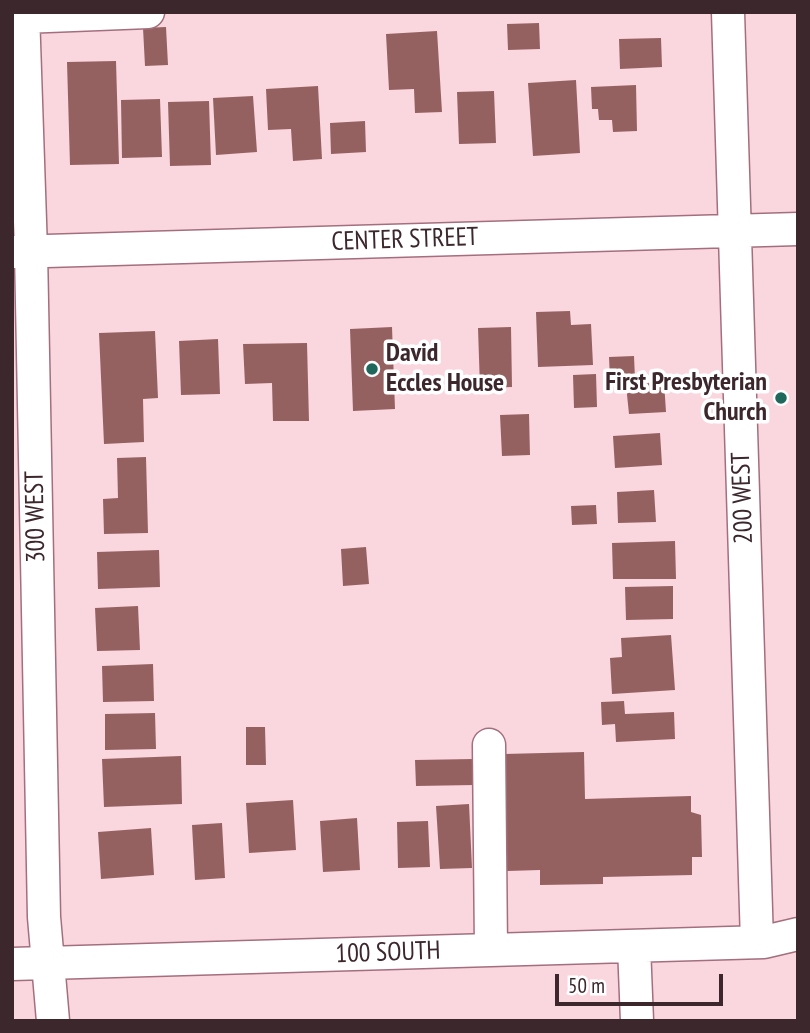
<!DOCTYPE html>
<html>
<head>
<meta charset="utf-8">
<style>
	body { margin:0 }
	#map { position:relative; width:810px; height:1033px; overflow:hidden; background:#fad6df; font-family:"PT Sans Narrow",sans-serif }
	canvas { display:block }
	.frame { position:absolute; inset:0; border:14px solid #3c272d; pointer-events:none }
	.scale { position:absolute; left:555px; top:974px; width:168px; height:32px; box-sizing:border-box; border:4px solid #3c272d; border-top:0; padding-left:9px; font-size:21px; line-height:24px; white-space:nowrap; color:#3c272d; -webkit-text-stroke:5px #fff; paint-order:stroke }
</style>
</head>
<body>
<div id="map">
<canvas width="810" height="1033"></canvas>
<div class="frame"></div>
<div class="scale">50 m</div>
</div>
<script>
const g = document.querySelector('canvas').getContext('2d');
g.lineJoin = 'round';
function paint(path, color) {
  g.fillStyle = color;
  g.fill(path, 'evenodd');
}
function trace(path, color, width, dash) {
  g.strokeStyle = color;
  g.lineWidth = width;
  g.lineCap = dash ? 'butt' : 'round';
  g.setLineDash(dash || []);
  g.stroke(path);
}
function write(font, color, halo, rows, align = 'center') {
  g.font = font + ' "PT Sans Narrow",sans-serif';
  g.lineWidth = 7;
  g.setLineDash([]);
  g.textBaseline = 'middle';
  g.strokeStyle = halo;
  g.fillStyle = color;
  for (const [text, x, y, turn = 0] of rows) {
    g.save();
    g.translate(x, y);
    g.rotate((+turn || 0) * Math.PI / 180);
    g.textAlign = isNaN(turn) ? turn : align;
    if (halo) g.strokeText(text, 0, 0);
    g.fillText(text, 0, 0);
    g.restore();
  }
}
paint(new Path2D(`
	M539,23l1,26 -32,1 -1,-26z
	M166,27l2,38 -23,1 -2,-38z
	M437,31l5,81 -27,1 -1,-24 -25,1 -3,-56z
	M661,38l1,29 -42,2 -1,-30z
	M116,61l3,103 -49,1 -3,-103z
	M576,80l4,73 -47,3 -5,-73z
	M636,85l1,46 -24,1 -1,-12h-13l-1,-11h-6l-1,-22z
	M318,86l4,73 -29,2 -2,-32 -23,1 -2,-41z
	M494,91l2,52 -37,1 -2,-52z
	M253,96l4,56 -41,3 -3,-57z
	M160,99l2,58 -40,1 -1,-58z
	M209,101l2,64 -41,1 -2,-64z
	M365,121l1,31 -35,2 -1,-31z
	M570,311l1,14 20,-1 2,41 -55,2 -2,-55z
	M392,327l3,82 -42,2 -3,-82z
	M511,327l1,60 -32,1 -2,-60z
	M155,331l3,67 -15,1 1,43 -40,2 -5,-111z
	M218,339l2,55 -39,1 -2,-54z
	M307,343l2,78h-36l-1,-38 -27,1 -2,-40z
	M634,356l1,23 -25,1 -1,-23z
	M596,374l1,33 -23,1 -1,-33z
	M664,382l2,30 -37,2 -3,-29z
	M529,414l1,41 -28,1 -2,-41z
	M660,433l2,32 -47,3 -2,-32z
	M146,457l2,76 -44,1 -1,-35 15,-1 -1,-40z
	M654,490l2,32 -38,1 -1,-31z
	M596,505l1,19 -25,1 -1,-19z
	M675,541l1,38h-63l-1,-36z
	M366,547l3,37 -26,2 -2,-37z
	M159,550l1,37 -62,2 -1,-37z
	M673,586v33l-47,1 -1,-33z
	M138,606l2,44 -43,1 -2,-43z
	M671,635l4,55 -63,4 -2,-36 12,-1 -1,-19z
	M153,664l1,37 -51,1 -1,-36z
	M624,701l1,13 49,-2 1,27 -59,3 -1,-18 -13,1 -1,-23z
	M155,713l1,36 -51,1v-36z
	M246,727h19l1,38h-20z
	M584,752l1,47 106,-3v16l10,3 1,42h-10v18l-89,2v7l-63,1v-15l-33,1 -3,-117z
	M181,756l1,48 -78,3 -2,-48z
	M473,759l1,26 -58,1 -1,-26z
	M293,800l3,50 -47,3 -3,-50z
	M469,804l3,64 -32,1 -4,-63z
	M357,818l3,52 -37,2 -3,-51z
	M428,821l2,46 -32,1 -1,-46z
	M222,823l3,55 -30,2 -3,-55z
	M151,828l3,47 -53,4 -3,-47z`), '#956160');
const minor = new Path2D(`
	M23,12l8,239 13,666 9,104
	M728,12l29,930
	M23,17l125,-5
	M12,252l786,-23
	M489,745l2,205
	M634,946l3,75
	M12,964l752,-22 34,-8`);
trace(minor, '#a36f7e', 35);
trace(minor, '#fff', 32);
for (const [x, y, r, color] of [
	[372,369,7,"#20675c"],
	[781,398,7,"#20675c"]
]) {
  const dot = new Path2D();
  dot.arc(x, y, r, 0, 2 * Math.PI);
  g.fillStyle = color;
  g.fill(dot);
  trace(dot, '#fff', 2.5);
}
write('26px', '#3c272d', '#fff', [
	["CENTER STREET",405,240,-2],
	["200 WEST",743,498,-92],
	["300 WEST",36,517,-91],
	["100 SOUTH",388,953,-2]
]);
write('bold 26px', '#3c272d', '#fff', [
	["David",386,354],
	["Eccles House",386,384],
	["First Presbyterian",767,383,"right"],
	["Church",767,413,"right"]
], 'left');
</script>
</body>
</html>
